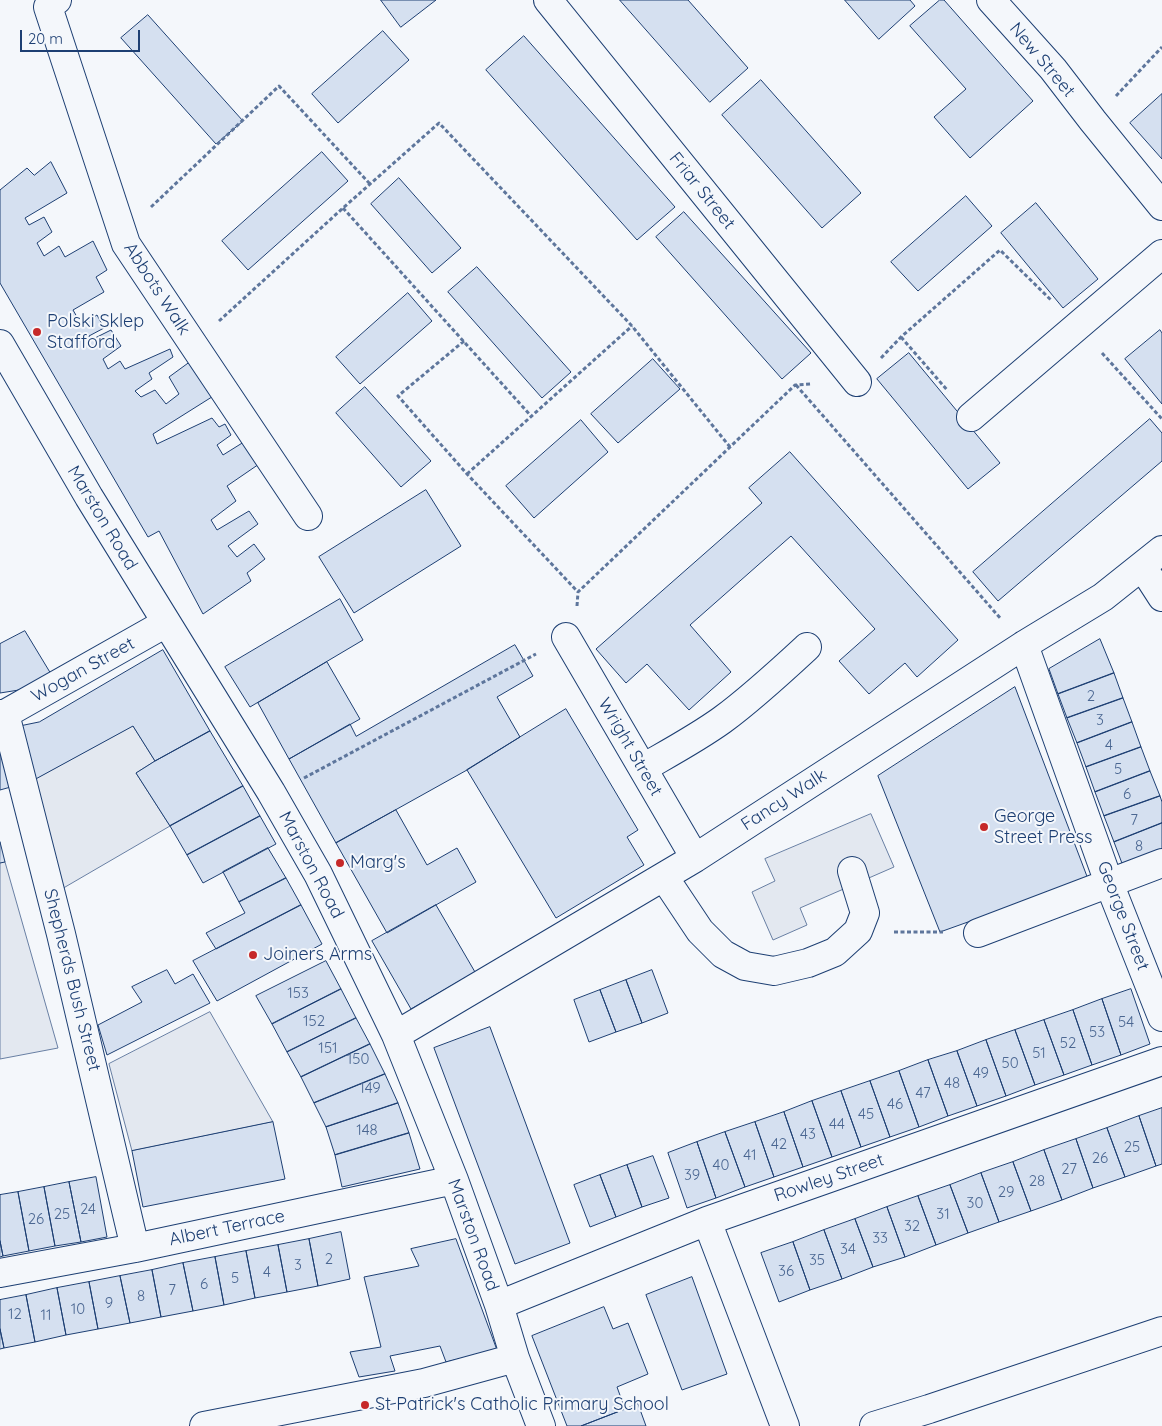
<!DOCTYPE html>
<html>
<head>
<meta charset="utf-8">
<style>
	body { margin:0 }
	#map { position:relative; width:1162px; height:1426px; overflow:hidden; background:#f4f7fb; font-family:Quicksand,sans-serif }
	canvas { display:block }
	.scale { position:absolute; left:20px; top:30px; width:120px; height:22px; box-sizing:border-box; border:2px solid #1d3f73; border-top:0; padding-left:6px; font-size:15px; line-height:18px; white-space:nowrap; color:#1d3f73; -webkit-text-stroke:4px #f4f7fb; paint-order:stroke }
</style>
</head>
<body>
<div id="map">
<canvas width="1162" height="1426"></canvas>
<div class="scale">20 m</div>
</div>
<script>
const g = document.querySelector('canvas').getContext('2d');
g.lineJoin = 'round';
function paint(path, color) {
  g.fillStyle = color;
  g.fill(path, 'evenodd');
}
function trace(path, color, width, dash) {
  g.strokeStyle = color;
  g.lineWidth = width;
  g.lineCap = dash ? 'butt' : 'round';
  g.setLineDash(dash || []);
  g.stroke(path);
}
function write(font, color, halo, rows, align = 'center') {
  g.font = font + ' Quicksand,sans-serif';
  g.lineWidth = 4;
  g.setLineDash([]);
  g.textBaseline = 'middle';
  g.strokeStyle = halo;
  g.fillStyle = color;
  for (const [text, x, y, turn = 0] of rows) {
    g.save();
    g.translate(x, y);
    g.rotate((+turn || 0) * Math.PI / 180);
    g.textAlign = isNaN(turn) ? turn : align;
    if (halo) g.strokeText(text, 0, 0);
    g.fillText(text, 0, 0);
    g.restore();
  }
}
const parking = new Path2D(`
	M133,726l22,35 -19,12 34,53 -110,64 -28,-109z
	M871,814l23,53 -94,41 7,17 -34,15 -21,-48 23,-11 -10,-22z
	M5,862l53,186 -58,11v-196z
	M210,1012l63,110 -141,29 -23,-87z`);
paint(parking, '#e3e8f0');
trace(parking, '#687fa3', 1);
const building = new Path2D(`
	M381,0h55l-35,27z
	M620,0h68l60,68 -38,34z
	M845,0h65l5,6 -36,33z
	M940,0h4l89,101 -63,57 -36,-41 32,-28 -56,-63z
	M148,15l95,106 -27,23 -95,-106z
	M383,31l26,29 -71,63 -26,-29z
	M524,36l151,171 -38,33 -151,-170z
	M761,80l100,113 -39,35 -100,-113z
	M1162,94v65l-32,-36z
	M322,152l26,29 -100,89 -26,-29z
	M51,162l16,31 -42,25 4,7 15,-8 8,15 -15,11 7,13 15,-10 6,11 28,-16 14,29 -11,7 8,15 -31,18 8,14 16,-9 7,13 -15,8 2,4 20,-10 10,16 -18,13 5,10 12,-8 5,8 45,-20 3,8 -24,16 3,6 -17,12 6,6 14,-7 11,14 13,-10 -10,-17 26,-19 20,37 -62,39 4,10 55,-26 7,9 6,-3 6,11 -14,10 6,10 24,-15 15,22 -35,24 9,15 -25,19 6,10 32,-19 9,13 -30,22 9,11 17,-13 11,15 -18,14 4,8 -48,33 -44,-83 -11,6 -148,-254v-93l27,-22 7,7z
	M399,178l62,70 -29,25 -61,-69z
	M966,196l26,30 -74,65 -27,-29z
	M1036,203l62,76 -35,29 -62,-75z
	M684,212l127,141 -29,26 -126,-142z
	M477,267l94,105 -29,26 -94,-106z
	M408,293l24,28 -72,63 -24,-27z
	M1160,330l2,3v71l-37,-45z
	M909,353l91,110 -32,26 -91,-110z
	M653,359l27,30 -62,54 -27,-29z
	M365,387l66,74 -30,26 -65,-74z
	M1150,419l12,14v28l-164,140 -25,-29z
	M581,420l27,32 -74,66 -28,-32z
	M790,452l168,188 -41,37 -12,-14 -36,31 -30,-33 36,-32 -84,-93 -101,89 41,47 -42,38 -42,-46 -21,19 -30,-34 166,-146 -13,-15z
	M426,490l35,56 -107,67 -35,-56z
	M340,599l23,41 -113,67 -25,-40z
	M25,631l26,43 -32,16 -19,3v-49z
	M1100,639l14,34 -56,21 -9,-25z
	M515,645l18,31 -36,21 23,40 -53,33 -131,73 -47,-84 61,-35 6,12z
	M163,650l47,81 -55,30 -22,-35 -101,55 -32,9v-60l39,-8z
	M327,662l33,57 -71,40 -31,-56z
	M1114,673l9,25 -56,20 -9,-24z
	M1015,687l73,192 -148,53 -62,-156z
	M1123,698l9,24 -55,21 -10,-25z
	M566,709l72,121 -11,7 17,28 -88,53 -89,-148z
	M1132,722l9,25 -55,20 -9,-24z
	M210,731l33,55 -73,40 -34,-53 19,-12z
	M1141,747l9,24 -55,21 -9,-25z
	M1150,771l10,25 -56,20 -9,-24z
	M243,786l17,30 -73,39 -17,-29z
	M1160,796l2,6v21l-48,19 -10,-26z
	M396,810l31,55 30,-17 19,34 -89,51 -51,-90z
	M260,816l16,28 -73,39 -16,-28z
	M1162,823v28l-39,15 -9,-24z
	M0,842l5,20 -5,1z
	M268,848l18,30 -47,24 -16,-30z
	M286,878l15,27 -85,44 -10,-16 39,-20 -6,-11z
	M301,905l21,39 -105,57 -24,-40z
	M436,905l39,67 -64,37 -39,-68z
	M326,961l15,28 -69,35 -16,-28z
	M167,970l8,14 18,-10 17,29 -103,52 -9,-30 44,-23 -10,-15z
	M652,970l16,43 -26,10 -16,-43z
	M626,980l16,43 -26,9 -16,-42z
	M341,989l15,29 -69,34 -15,-28z
	M1131,989l19,55 -29,11 -19,-56z
	M600,990l16,42 -27,10 -15,-42z
	M1102,999l19,56 -29,10 -19,-55z
	M1073,1010l19,55 -28,10 -20,-55z
	M356,1018l14,26 -69,33 -14,-25z
	M1044,1020l20,55 -29,10 -20,-55z
	M490,1027l80,216 -55,21 -81,-216z
	M1015,1030l20,55 -29,11 -20,-56z
	M986,1040l20,56 -29,10 -20,-55z
	M370,1044l15,30 -71,29 -13,-26z
	M957,1051l20,55 -29,10 -20,-56z
	M928,1060l20,56 -29,11 -20,-56z
	M899,1071l20,56 -29,10 -20,-56z
	M385,1074l13,29 -72,24 -12,-24z
	M870,1081l20,56 -29,10 -20,-56z
	M841,1091l20,56 -29,10 -20,-56z
	M812,1101l20,56 -29,10 -19,-55z
	M398,1103l11,30 -74,22 -9,-28z
	M1162,1108v56l-6,2 -17,-50z
	M784,1112l19,55 -29,10 -19,-55z
	M1139,1116l17,50 -31,11 -18,-49z
	M273,1122l12,57 -142,28 -11,-56z
	M755,1122l19,55 -29,10 -20,-55z
	M1107,1128l18,49 -32,11 -17,-49z
	M725,1132l20,55 -29,11 -19,-56z
	M409,1133l11,36 -78,18 -7,-32z
	M1076,1139l17,49 -31,12 -18,-50z
	M697,1142l19,56 -29,10 -19,-55z
	M1044,1150l18,50 -31,11 -18,-49z
	M653,1156l16,42 -27,9 -15,-42z
	M1013,1162l18,49 -32,11 -18,-49z
	M627,1165l15,42 -26,10 -16,-42z
	M981,1173l18,49 -31,11 -18,-48z
	M600,1175l16,42 -26,10 -16,-42z
	M96,1177l11,60 -26,5 -12,-60z
	M69,1182l12,60 -26,4 -11,-59z
	M950,1185l18,48 -32,12 -18,-49z
	M44,1187l11,59 -26,5 -11,-59z
	M18,1192l11,59 -26,5 -3,-15v-46z
	M918,1196l18,49 -31,12 -18,-50z
	M887,1207l18,50 -32,10 -18,-48z
	M855,1219l18,48 -31,12 -18,-49z
	M824,1230l18,49 -32,11 -17,-48z
	M341,1232l9,47 -32,7 -9,-47z
	M309,1239l9,47 -31,6 -9,-47z
	M456,1239l41,111 -51,12 -6,-16 -50,10 5,15 -36,6 -9,-25 31,-5 -17,-70 55,-11 -8,-17z
	M0,1241l3,15 -3,1z
	M793,1242l17,48 -31,12 -18,-49z
	M278,1245l9,47 -32,6 -9,-47z
	M246,1251l9,47 -31,7 -9,-48z
	M215,1257l9,48 -31,6 -10,-48z
	M183,1263l10,48 -32,6 -9,-47z
	M152,1270l9,47 -31,6 -10,-47z
	M120,1276l10,47 -32,6 -9,-47z
	M692,1277l35,97 -45,16 -36,-95z
	M89,1282l9,47 -32,6 -9,-47z
	M57,1288l9,47 -31,7 -9,-47z
	M26,1295l9,47 -31,6 -4,-19v-29z
	M604,1307l9,22 15,-6 20,51 -31,13 8,22 -44,17h-14l-35,-90z
	M0,1329l4,19 -4,1z
	M638,1404l8,22h-65l44,-17z`);
paint(building, '#d5e0f0');
trace(building, '#1d3f73', 1);
const minor = new Path2D(`
	M57,0l-9,7 78,237 182,272
	M548,0l309,382
	M991,0l62,69 40,52 69,85
	M0,344l89,153 182,295 47,82 78,161 58,145 45,125 16,53 26,68
	M971,417l191,-163
	M1142,566l20,31
	M566,637l129,221
	M1024,645l85,238 53,134
	M0,714h5l161,-91
	M5,714l56,220 74,314
	M643,768c26,-15 54,-30 79,-48 30,-22 58,-48 85,-73
	M664,877l36,54 23,23 22,12 29,5 34,-8 27,-11 23,-21 7,-18 -13,-42
	M978,933l184,-70
	M396,1035l299,-177 329,-213 79,-48 59,-47
	M707,1221l78,205
	M0,1273l135,-25 319,-68
	M499,1305l208,-84 455,-160
	M204,1426l220,-43 91,-25
	M874,1426l55,-17 233,-78`);
trace(minor, '#1d3f73', 30);
trace(new Path2D(`
	M1116,96l46,-49
	M151,207l128,-121 91,98
	M343,208l189,209
	M219,321l124,-113 96,-85 193,203 98,121
	M901,337l47,54
	M464,341l-66,55 69,78 111,118
	M1102,353l60,66
	M881,358l20,-21 99,-87 52,51
	M796,385l205,234
	M467,474l165,-148
	M577,606l1,-14 217,-207 17,-1
	M304,778l232,-124
	M894,932h49`), '#5e769c', 3, [4, 2.5]);
trace(minor, '#f4f7fb', 28);
for (const [x, y, r, color] of [
	[37,332,5,"#c62828"],
	[984,827,5,"#c62828"],
	[340,863,5,"#c62828"],
	[253,955,5,"#c62828"],
	[365,1405,5,"#c62828"]
]) {
  const dot = new Path2D();
  dot.arc(x, y, r, 0, 2 * Math.PI);
  g.fillStyle = color;
  g.fill(dot);
  trace(dot, '#f4f7fb', 2);
}
write('15px', '#4b6792', null, [
	["2",1091,696],
	["3",1100,720],
	["4",1109,745],
	["5",1118,769],
	["6",1127,794],
	["7",1134,820],
	["8",1139,846],
	["153",298,993],
	["152",314,1021],
	["54",1126,1022],
	["53",1097,1032],
	["52",1068,1043],
	["151",328,1048],
	["51",1039,1053],
	["150",358,1059],
	["50",1010,1063],
	["49",981,1073],
	["48",952,1083],
	["149",370,1088],
	["47",923,1093],
	["46",895,1104],
	["45",866,1114],
	["44",837,1124],
	["148",367,1130],
	["43",808,1134],
	["42",779,1144],
	["25",1132,1147],
	["41",750,1155],
	["26",1100,1158],
	["40",721,1165],
	["27",1069,1169],
	["39",692,1175],
	["28",1037,1181],
	["29",1006,1192],
	["30",975,1203],
	["24",88,1209],
	["25",62,1214],
	["31",943,1214],
	["26",36,1219],
	["32",912,1226],
	["33",880,1238],
	["34",848,1249],
	["2",329,1259],
	["35",817,1260],
	["3",298,1265],
	["36",786,1271],
	["4",267,1272],
	["5",235,1278],
	["6",204,1284],
	["7",172,1290],
	["8",141,1296],
	["9",109,1303],
	["10",78,1309],
	["12",15,1314],
	["11",46,1315]
]);
write('18px', '#1d3f73', '#f4f7fb', [
	["New Street",1042,60,50],
	["Friar Street",702,191,51],
	["Abbots Walk",157,289,57],
	["Marston Road",102,518,59],
	["Wogan Street",83,670,-29],
	["Wright Street",630,747,60],
	["Fancy Walk",784,800,-33],
	["Marston Road",311,865,62],
	["George Street",1123,916,69],
	["Shepherds Bush Street",72,980,76],
	["Rowley Street",829,1178,-19],
	["Albert Terrace",227,1228,-12],
	["Marston Road",473,1235,70]
]);
write('18px', '#1d3f73', '#f4f7fb', [
	["Polski Sklep",47,322],
	["Stafford",47,343],
	["George",994,817],
	["Street Press",994,838],
	["Marg's",350,863],
	["Joiners Arms",263,955],
	["St Patrick's Catholic Primary School",375,1405]
], 'left');
</script>
</body>
</html>
